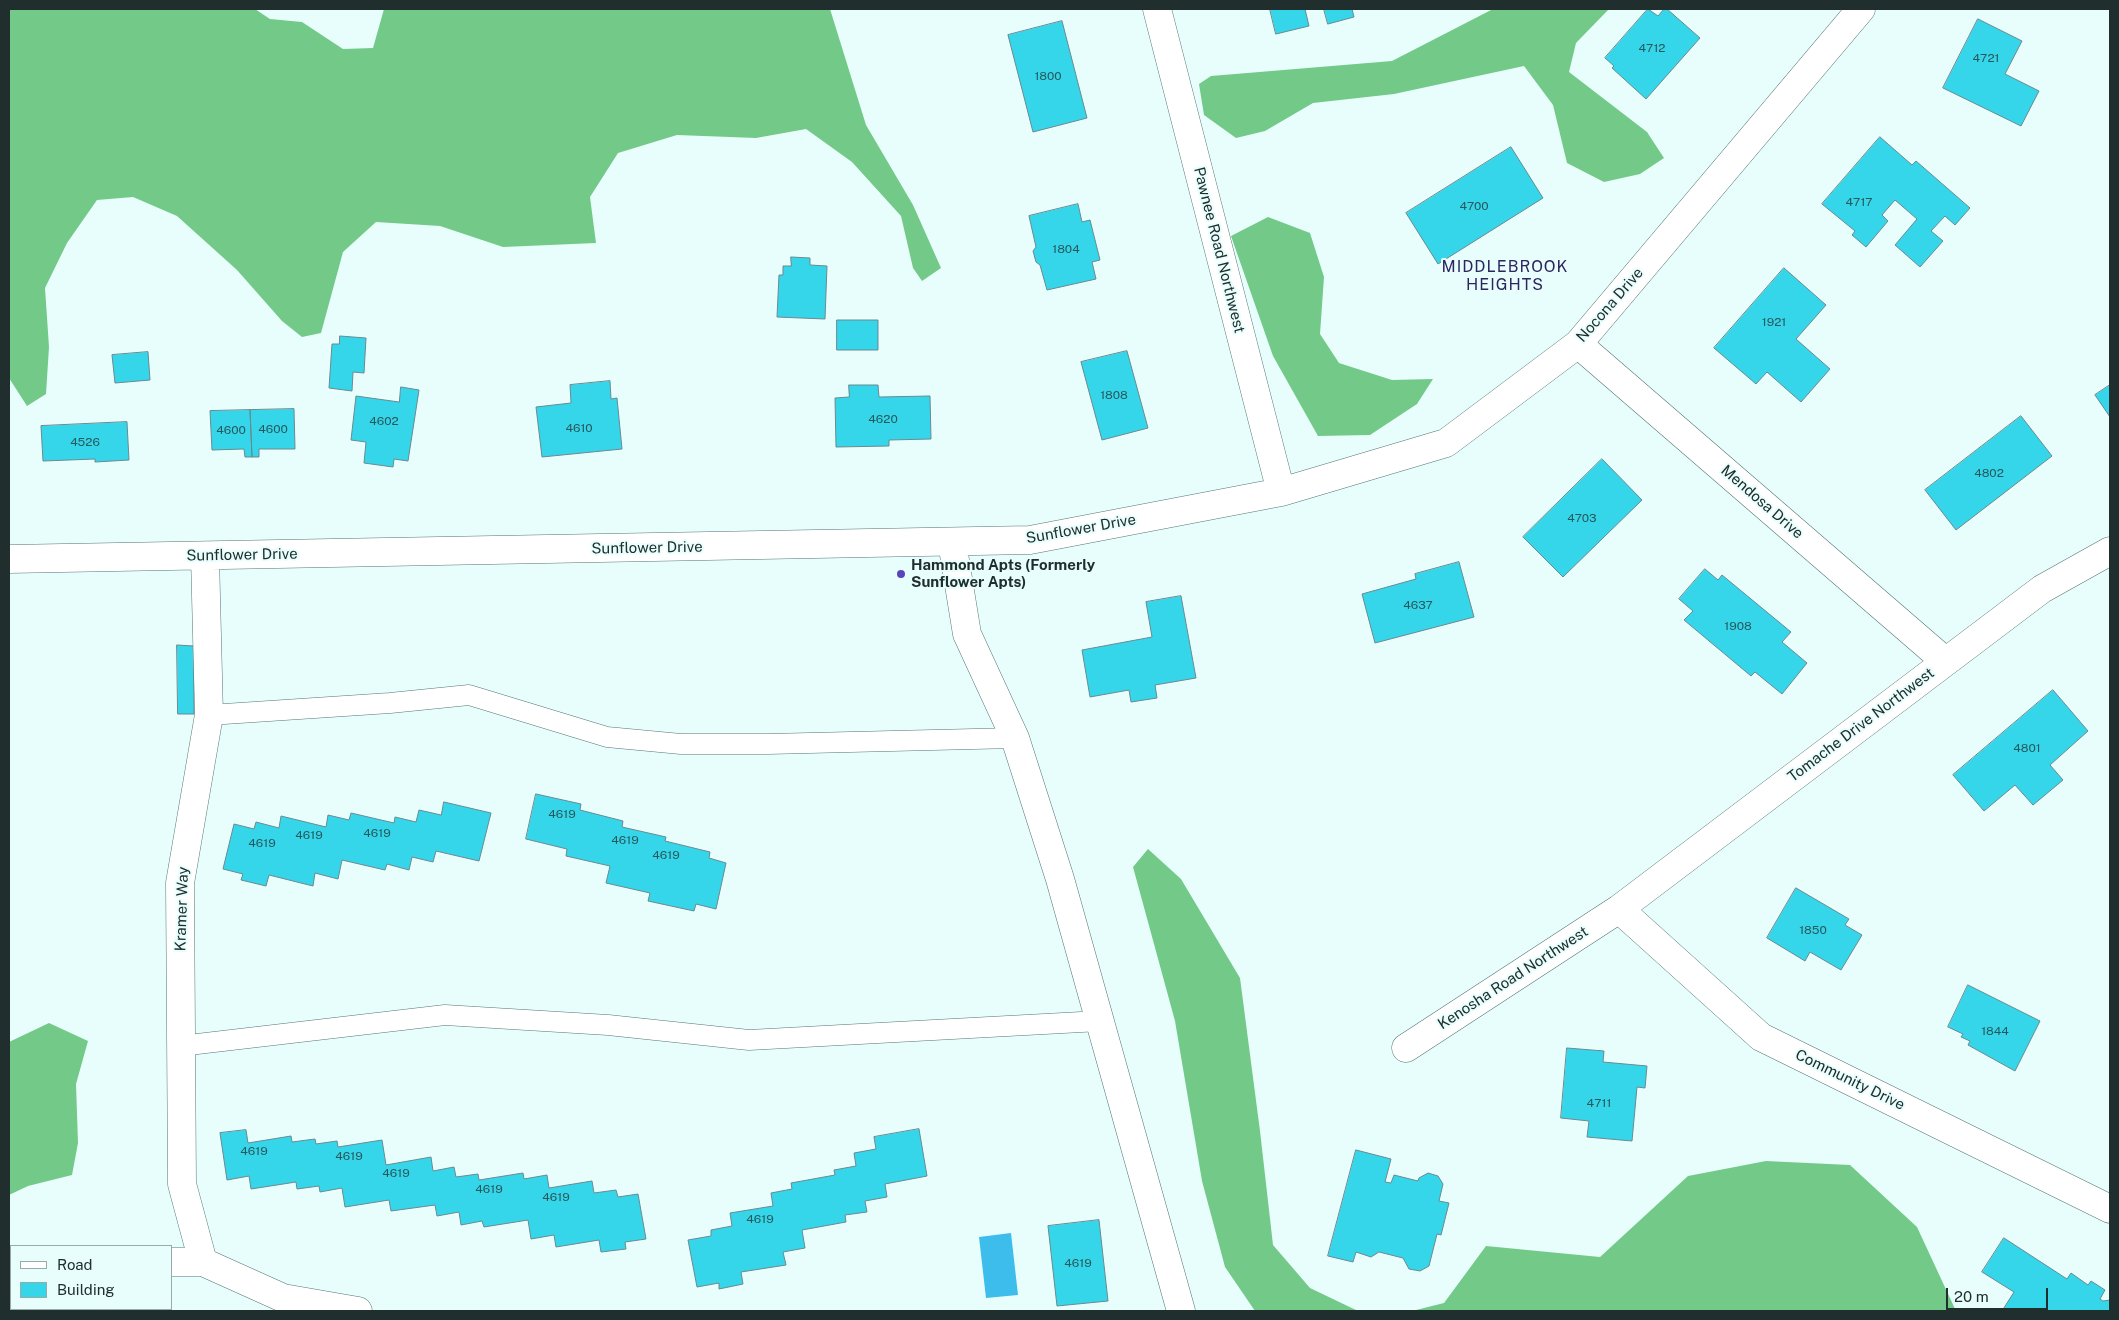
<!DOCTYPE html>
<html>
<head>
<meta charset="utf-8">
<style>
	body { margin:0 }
	#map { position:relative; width:2119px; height:1320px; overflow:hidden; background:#e8fefc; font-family:"Public Sans",sans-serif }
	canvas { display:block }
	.frame { position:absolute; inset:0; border:10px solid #202e2d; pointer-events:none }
	.legend { position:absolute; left:10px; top:1245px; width:162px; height:65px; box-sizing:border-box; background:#e8fefc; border:1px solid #98aba9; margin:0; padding:6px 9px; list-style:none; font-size:15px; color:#202e2d }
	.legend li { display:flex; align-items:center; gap:10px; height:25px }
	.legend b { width:25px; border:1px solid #98aba9 }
	.scale { position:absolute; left:1946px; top:1288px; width:102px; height:22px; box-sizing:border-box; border:2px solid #202e2d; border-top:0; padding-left:6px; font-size:15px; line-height:18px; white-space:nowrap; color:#202e2d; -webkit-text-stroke:4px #e8fefc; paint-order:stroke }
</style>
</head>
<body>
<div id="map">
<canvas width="2119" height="1320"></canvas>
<div class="frame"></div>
<ul class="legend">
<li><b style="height:6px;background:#fff"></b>Road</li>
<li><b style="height:14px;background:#36d6ea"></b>Building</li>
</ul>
<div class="scale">20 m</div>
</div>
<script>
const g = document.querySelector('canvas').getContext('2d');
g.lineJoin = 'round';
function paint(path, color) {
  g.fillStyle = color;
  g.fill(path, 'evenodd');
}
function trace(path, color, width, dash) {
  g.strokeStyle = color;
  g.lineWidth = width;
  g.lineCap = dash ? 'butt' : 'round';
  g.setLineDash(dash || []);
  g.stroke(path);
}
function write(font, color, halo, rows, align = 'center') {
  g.font = font + ' "Public Sans",sans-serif';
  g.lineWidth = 4;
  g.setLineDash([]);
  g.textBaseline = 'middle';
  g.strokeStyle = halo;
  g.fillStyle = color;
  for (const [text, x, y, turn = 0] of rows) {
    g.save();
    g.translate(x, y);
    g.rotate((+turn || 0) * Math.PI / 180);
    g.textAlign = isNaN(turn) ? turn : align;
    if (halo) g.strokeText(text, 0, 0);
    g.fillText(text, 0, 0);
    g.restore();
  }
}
paint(new Path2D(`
	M9,9h246l15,10 32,3 41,27 30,-1 11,-39h446l36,116 47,80 28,63 -19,13 -9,-13 -12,-52 -49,-54 -46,-33 -50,9 -79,-3 -59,18 -28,44 6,46 -93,4 -63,-21 -64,-4 -33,30 -22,81 -19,4 -20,-16 -45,-51 -60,-54 -44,-19 -36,3 -30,43 -22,45 4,59 -3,47 -19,12 -18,-28z
	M1493,9h116l-33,34 -7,29 78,60 17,26 -24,16 -36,8 -37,-19 -14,-58 -29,-39 -130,28 -81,9 -48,28 -29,7 -32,-23 -5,-31 12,-8 181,-15z
	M1268,217l42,16 14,44 -4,57 19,29 53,17 41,-1 -16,25 -47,31 -52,1 -45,-80 -42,-120z
	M1148,849l33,30 59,99 20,153 13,114 37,43 48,23h-103l-30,-44 -23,-86 -27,-160 -42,-154z
	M49,1023l39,18 -12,43 2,59 -6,32 -44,11 -19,9v-153z
	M1766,1161l84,4 67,62 39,84h-544l32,-8 42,-57 114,11 88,-81z`), '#73ca88');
paint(new Path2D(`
	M1011,1233l7,62 -32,3 -7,-61z`), '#3dbdec');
const building = new Path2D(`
	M1270,9h35l4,17 -33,8z
	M1324,9h28l2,8 -26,7z
	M1648,9l10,7 6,-7h3l33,29 -54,61 -34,-31 2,-2 -9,-8z
	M1978,19l44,22 -17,33 34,17 -18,35 -78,-38z
	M1062,21l25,97 -54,14 -25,-97z
	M1880,137l32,28 4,-4 54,47 -15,17 -10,-9 -14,15 12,10 -23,26 -25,-22 22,-26 -22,-19 -13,15 6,6 -22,26 -14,-12 3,-4 -33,-27z
	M1511,147l32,51 -105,66 -32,-51z
	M1078,204l4,18 8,-2 10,40 -8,2 4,17 -49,11 -7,-25 -4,-3 -3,-11 3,-4 -7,-31z
	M791,257l19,1v7l17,1 -2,53 -48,-2 2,-42h4v-9h8z
	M1784,268l42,37 -30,34 34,30 -29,33 -34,-30 -11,12 -42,-36z
	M837,320h41v30h-41z
	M340,336l26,2 -2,35 -11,-1 -1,19 -23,-3 3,-44h7z
	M1127,351l21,77 -46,12 -21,-78z
	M148,352l2,28 -35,3 -3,-28z
	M610,381l1,18 6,-1 5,51 -80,8 -6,-50 35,-4 -1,-18z
	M849,385h29l1,12 51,-1 1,43 -42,1v6l-53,1 -1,-49 14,-1z
	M2110,385v32l-15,-22z
	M401,387l18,3 -11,71 -14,-2 -1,8 -29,-4 2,-21 -15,-2 5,-44 43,6z
	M294,409l1,40h-36v8h-7l-2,-47z
	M250,410l2,47h-7l-1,-8 -32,1 -2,-39z
	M2021,416l31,40 -96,74 -31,-40z
	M127,422l2,38 -34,2v-3l-52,2 -2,-35z
	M1602,459l40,41 -79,77 -40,-40z
	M1459,562l15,55 -99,26 -13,-49 54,-15 -1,-5z
	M1705,569l13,11 4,-5 69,57 -9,10 25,21 -25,31 -27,-22 -4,4 -67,-56 9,-9 -14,-12z
	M1181,596l15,82 -41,7 2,13 -26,4 -2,-12 -39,7 -8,-47 70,-13 -6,-35z
	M177,645l17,1v68h-16z
	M2053,690l35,41 -38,34 13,15 -30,25 -18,-20 -31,26 -31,-36z
	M536,794l45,10 -1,6 43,11 -1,6 44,10 -1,4 45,11 -1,6 17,5 -10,46 -20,-5 -2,7 -46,-10 2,-8 -44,-10 4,-17 -44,-10 1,-7 -41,-10z
	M444,802l47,11 -12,48 -43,-10 -3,11 -21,-5 -3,13 -22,-6 -2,6 -43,-10 -4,19 -23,-6 -2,13 -44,-11 -3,11 -25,-6 2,-6 -20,-5 11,-45 20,5 2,-7 23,6 2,-12 45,11 2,-12 21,5 2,-7 43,10 1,-6 21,5 3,-12 22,5z
	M1796,888l53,31 -4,6 17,10 -21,35 -31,-18 -5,9 -38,-23z
	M1968,985l72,36 -25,50 -47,-26 2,-4 -9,-4 2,-3 -15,-7z
	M1567,1048l37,3 -1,11 44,4 -2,22 -8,-1 -5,54 -45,-4 2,-16 -28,-3z
	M919,1129l8,47 -42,8 2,13 -22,4 2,11 -22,3 1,7 -44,8 3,18 -22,4 3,13 -45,7 2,12 -24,5v-6l-22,4 -9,-47 23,-4v-6l21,-4 -2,-13 43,-7 -2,-13 21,-4 -1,-6 44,-8 -1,-5 22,-4 -2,-13 22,-4 -2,-12z
	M246,1130l2,13 43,-7 1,6 23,-3 1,5 21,-3 1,6 44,-7 4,25 45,-8 2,14 21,-4 2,10 22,-3 1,6 44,-7 1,6 23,-4 2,13 43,-7 2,12 22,-3 2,7 20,-3 8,45 -21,3 1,7 -25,3 -2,-12 -43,7 -2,-12 -23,4 -3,-19 -44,7 -2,-6 -21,4 -2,-13 -22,4 -2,-11 -44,6 -2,-11 -44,7 -3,-19 -22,4 -1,-6 -22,3 -1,-7 -45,7 -2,-13 -22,4 -7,-47z
	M1356,1150l35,9 -6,23 6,1 3,-8 24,6 1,-3 9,-5 10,3 5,8 -4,17 10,2 -8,32 -4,-1 -8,32 -9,5 -11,-2 -6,-11 -24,-6 -8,5 -15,-5 -3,10 -25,-6z
	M1099,1220l9,81 -51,5 -9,-80z
	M2004,1238l63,41 4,-6 17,12 3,-4 14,9 -5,9 3,2 7,-1v11h-108l12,-19 -32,-20z`);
paint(building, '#36d6ea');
trace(building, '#698a90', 1);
const lane = new Path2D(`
	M209,715l181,-12 79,-8 138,42 74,7h87l247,-6
	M180,1046l265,-31 163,10 141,15 351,-19`);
const street = new Path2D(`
	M1157,9l124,483
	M1578,344l367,317
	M952,542l15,92 48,104 45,141 121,432
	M9,559l1021,-19 251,-48 165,-49 132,-99 283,-335
	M1619,909l142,128 349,172
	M1406,1048l213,-139 423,-320 68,-38
	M171,1262h32l80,36 75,13
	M203,1262l-21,-78 -2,-301 29,-168 -4,-159`);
trace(lane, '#557673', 21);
trace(street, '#557673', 29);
trace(lane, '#fff', 20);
trace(street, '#fff', 28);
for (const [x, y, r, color] of [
	[901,574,5,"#5944bc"]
]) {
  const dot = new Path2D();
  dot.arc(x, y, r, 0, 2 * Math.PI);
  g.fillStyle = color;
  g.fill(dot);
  trace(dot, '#e8fefc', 2);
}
write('12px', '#26585c', null, [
	["4712",1652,48],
	["4721",1986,58],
	["1800",1048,76],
	["4717",1859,202],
	["4700",1474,206],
	["1804",1066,249],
	["1921",1774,322],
	["1808",1114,395],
	["4620",883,419],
	["4602",384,421],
	["4610",579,428],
	["4600",273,429],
	["4600",231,430],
	["4526",85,442],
	["4802",1989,473],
	["4703",1582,518],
	["4637",1418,605],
	["1908",1738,626],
	["4801",2027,748],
	["4619",562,814],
	["4619",377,833],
	["4619",309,835],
	["4619",625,840],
	["4619",262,843],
	["4619",666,855],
	["1850",1813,930],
	["1844",1995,1031],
	["4711",1599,1103],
	["4619",254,1151],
	["4619",349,1156],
	["4619",396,1173],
	["4619",489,1189],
	["4619",556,1197],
	["4619",760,1219],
	["4619",1078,1263]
]);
write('15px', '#202e2d', '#e8fefc', [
	["Pawnee Road Northwest",1219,250,76],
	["Nocona Drive",1610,305,-49],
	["Mendosa Drive",1762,502,41],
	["Sunflower Drive",1081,529,-10],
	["Sunflower Drive",647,548,-1],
	["Sunflower Drive",242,555,-1],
	["Tomache Drive Northwest",1861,725,-37],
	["Kramer Way",182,909,-88],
	["Kenosha Road Northwest",1513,978,-33],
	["Community Drive",1850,1080,26]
]);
write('bold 15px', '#202e2d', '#e8fefc', [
	["Hammond Apts (Formerly",911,565],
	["Sunflower Apts)",911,582]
], 'left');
g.letterSpacing = '1px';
write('16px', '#2d255f', '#e8fefc', [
	["MIDDLEBROOK",1505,267],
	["HEIGHTS",1505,285]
]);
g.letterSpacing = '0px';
</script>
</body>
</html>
